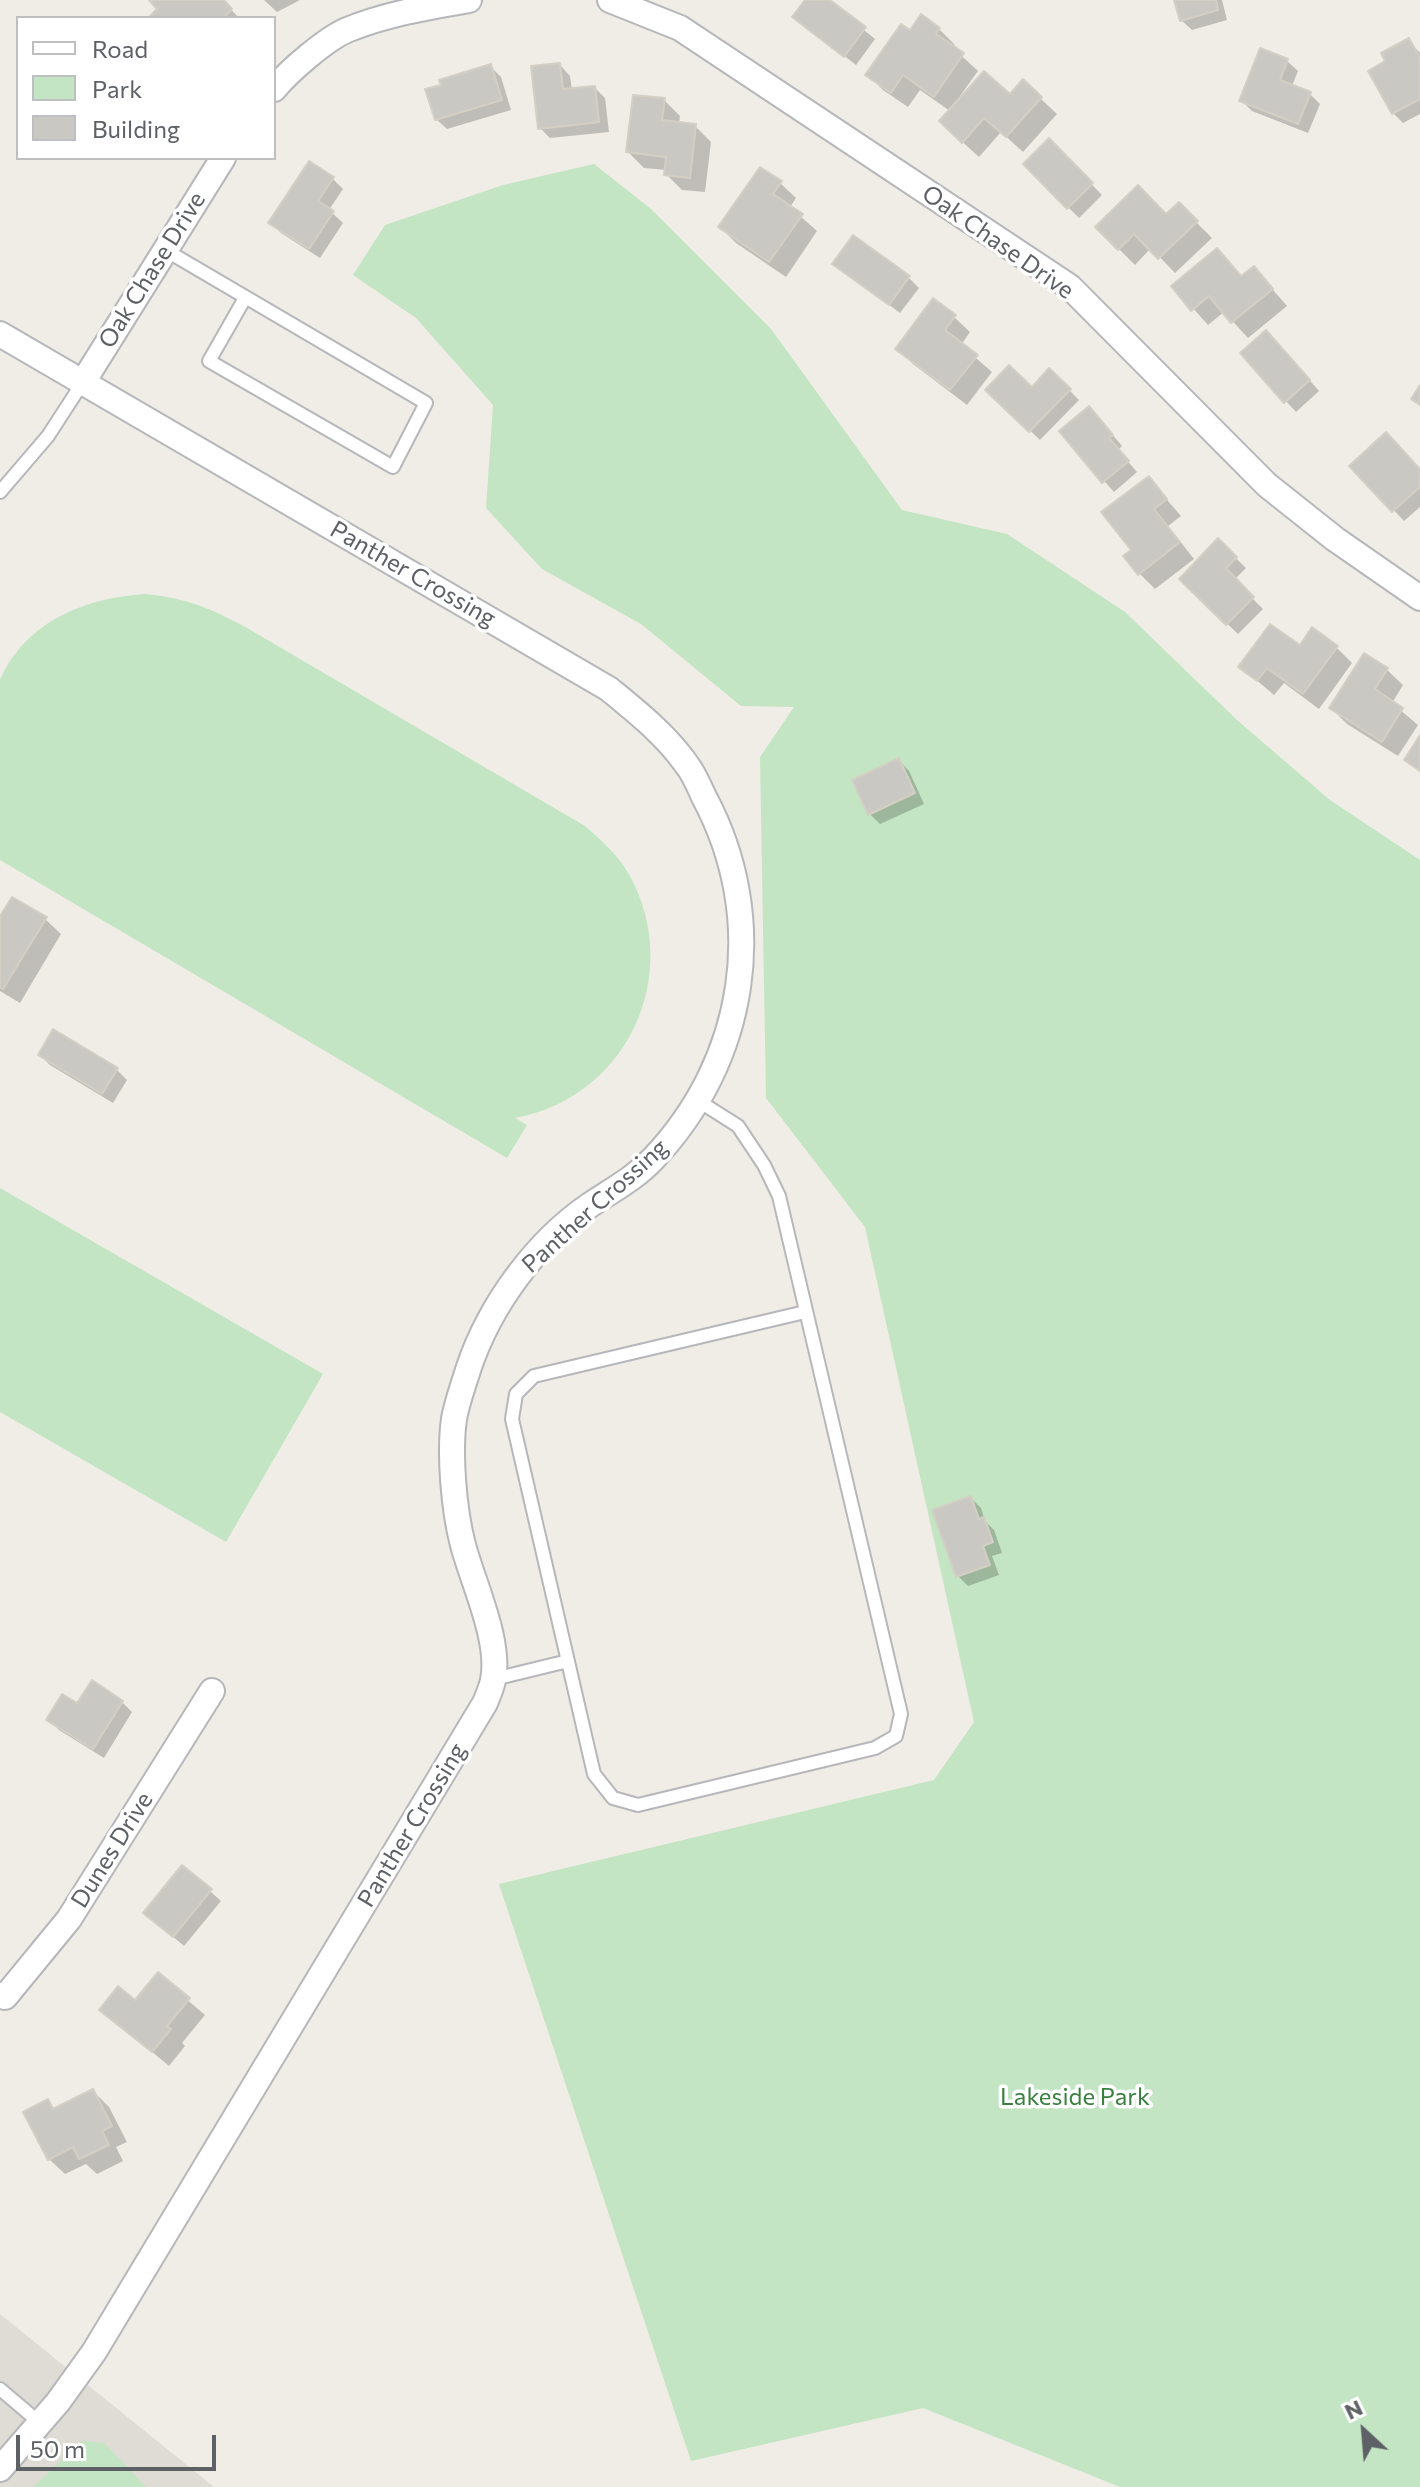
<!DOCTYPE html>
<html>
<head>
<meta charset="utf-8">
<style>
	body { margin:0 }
	#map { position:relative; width:1420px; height:2487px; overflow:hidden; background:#efede5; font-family:Commissioner,sans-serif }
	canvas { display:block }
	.legend { position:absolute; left:16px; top:16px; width:260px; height:144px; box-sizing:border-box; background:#fff; border:2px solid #bebfc1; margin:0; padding:10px 14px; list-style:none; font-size:24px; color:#5d6065 }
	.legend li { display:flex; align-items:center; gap:16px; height:40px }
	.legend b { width:40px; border:2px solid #bebfc1 }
	.north { position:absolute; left:1324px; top:2391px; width:80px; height:80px; -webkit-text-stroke:6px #fff; paint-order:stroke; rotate:334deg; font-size:22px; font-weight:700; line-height:32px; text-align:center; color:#5d6065 }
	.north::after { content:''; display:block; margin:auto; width:28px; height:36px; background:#5d6065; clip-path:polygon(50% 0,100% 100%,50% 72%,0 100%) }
	.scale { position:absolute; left:16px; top:2435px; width:200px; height:36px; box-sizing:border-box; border:4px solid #5d6065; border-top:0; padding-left:10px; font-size:24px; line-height:28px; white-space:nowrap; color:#5d6065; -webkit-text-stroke:6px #fff; paint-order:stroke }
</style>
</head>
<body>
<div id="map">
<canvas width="1420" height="2487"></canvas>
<ul class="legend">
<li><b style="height:10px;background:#fff"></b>Road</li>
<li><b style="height:22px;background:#c3e5c4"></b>Park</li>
<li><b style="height:22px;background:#cac8c2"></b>Building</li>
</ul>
<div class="north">N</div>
<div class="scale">50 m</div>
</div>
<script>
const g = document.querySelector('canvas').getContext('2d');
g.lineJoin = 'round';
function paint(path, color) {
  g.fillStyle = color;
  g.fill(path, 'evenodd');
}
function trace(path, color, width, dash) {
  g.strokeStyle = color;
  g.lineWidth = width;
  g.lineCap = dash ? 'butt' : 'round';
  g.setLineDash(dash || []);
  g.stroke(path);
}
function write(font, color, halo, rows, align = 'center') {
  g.font = font + ' Commissioner,sans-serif';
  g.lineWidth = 7;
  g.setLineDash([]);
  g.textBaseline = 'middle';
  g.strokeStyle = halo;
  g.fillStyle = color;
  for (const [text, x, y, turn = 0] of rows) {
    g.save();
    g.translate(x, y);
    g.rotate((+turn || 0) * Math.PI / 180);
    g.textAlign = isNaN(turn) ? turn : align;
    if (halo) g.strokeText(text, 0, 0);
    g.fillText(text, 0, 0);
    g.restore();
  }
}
paint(new Path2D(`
	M0,2314l214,173h-214z`), '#dedcd4');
paint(new Path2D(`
	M594,164l57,45 120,120 131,181 105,24 118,78 112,108 93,80 90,60v1627h-300l-197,-79 -232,53 -192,-577 435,-104 40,-58 -109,-495 -99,-129 -6,-341 34,-50 -53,-1 -100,-82 -99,-55 -56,-61 7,-103 -77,-87 -63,-43 32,-50 118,-40z
	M145,594c42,4 65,14 102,34l338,198c17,15 34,30 45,50 54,100 -4,222 -115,242l12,7 -20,33 -507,-298v-180c26,-59 85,-82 145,-86z
	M0,1188l323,186 -97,168 -226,-130z
	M82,2441l22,2 42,44h-113z`), '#c3e5c4');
paint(new Path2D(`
	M151,0h71l17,18h-88l9,-9z
	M264,0h36l-23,12z
	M808,0h19l48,39 -19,26 -61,-48z
	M1176,0h46l5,20 -35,10 -11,-10z
	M939,29l16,16 -2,3 25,23 -18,25 3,2 47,-1 13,-15 34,32 -34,38 -22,-20 -22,25 -22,-20 -7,-26 -30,-21 -12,17 -25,-17 -15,-15 43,-42z
	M1409,41l11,12v61l-17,9 -10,-10 -5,-51z
	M1287,61l11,10 -6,15 18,8 10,10 -12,29 -56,-22 -11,-11z
	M560,65l10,11 2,14 23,-2 10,10 4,34 -59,6 -10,-10z
	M491,67l10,10 10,33 -64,19 -11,-10 7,-33z
	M664,100l16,16 -1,8 16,2 16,16 -6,50 -23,-2 -16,-16v-4l-22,-2 -16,-16z
	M1049,141l53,54 -23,23 -54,-54z
	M333,179l10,10 -14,21 14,13 -23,35 -39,-25 -10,-10z
	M780,183l16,15 -6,9 27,24 -31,46 -50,-34 -16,-16z
	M1179,205l33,33 -37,35 -24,-25 -16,17 -38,-38 69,-11z
	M835,264l73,13 11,11 -19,25z
	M1254,268l33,38 -39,32 -24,-26 -16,13 -35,-39 69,-8z
	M954,317l16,15 -9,13 31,27 -25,33 -54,-41 -15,-16z
	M1276,342l43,49 -23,21 -54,-59z
	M1050,371l29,29 -39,40 -52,-50h44z
	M1099,419l23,27 -4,4 19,22 -23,20 -10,-11z
	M1352,466l68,5v36l-16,14z
	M1148,478l33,38 -13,10 26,33 -39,30 -16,-16 -5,-22z
	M1218,541l28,27 -12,12 29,29 -25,25 -57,-55z
	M1300,648h37l15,15 -33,46 -35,-26 -10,12 -33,-28z
	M1387,670l16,15 -11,18 26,22 -20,31 -51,-32 -16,-16z
	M899,760l10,11 15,33 -44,20 -10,-10z
	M45,919l16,15 -41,69 -20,-12v-71z
	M40,1055l76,14 11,11 -14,23 -63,-38z
	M971,1498l10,10 4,13 9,9 8,23 -10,3 7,19 -31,11 -10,-10z
	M122,1702l10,10 -28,46 -45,-28 -10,-10 29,-14z
	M183,1867l38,34 -37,45 -39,-33z
	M158,1975l47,40 -23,28 3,3 -16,20 -67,-56 34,-7z
	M93,2091l16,16 18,35 -11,5 7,14 -26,13 -11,-10 -21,10 -16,-15 -1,-57 8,8z`), '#0003');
const building = new Path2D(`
	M149,0h75l8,9 -9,9h-75l9,-9z
	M805,0h25l36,27 -22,30 -52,-40z
	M1174,0h42l2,10 -38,11z
	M921,14l19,14 -4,6 28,19 -30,44 -31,-22 -12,18 -26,-18 36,-51 9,6z
	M1409,38l11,20v41l-28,15 -24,-43 17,-10 -4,-8z
	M1260,48l28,11 -8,21 31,12 -13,32 -59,-23z
	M560,63l3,26 32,-3 4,36 -61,7 -7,-63z
	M491,64l11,36 -67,20 -10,-31 16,-4 -2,-5z
	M984,71l26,23 13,-15 19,18 -36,40 -22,-19 -22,25 -23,-22z
	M633,95l32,3 -3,22 34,4 -6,54 -26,-3 2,-18 -40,-5z
	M1049,138l44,45 -26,26 -44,-45z
	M309,161l25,16 -16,24 16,10 -25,38 -41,-26z
	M760,167l22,14 -9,13 30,20 -34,48 -51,-35z
	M1138,185l28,29 13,-12 19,19 -40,38 -24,-25 -16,16 -23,-23z
	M853,235l57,41 -21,29 -57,-41z
	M1217,248l24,28 13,-10 19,23 -42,34 -22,-27 -18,15 -20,-25z
	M933,298l23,17 -11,15 33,25 -28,35 -55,-41z
	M1266,330l44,50 -26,23 -44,-50z
	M1009,365l23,22 17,-19 22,21 -42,43 -44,-42z
	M1420,385v20l-9,-6z
	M1089,406l24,29 -4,3 20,23 -27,22 -43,-52z
	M1386,432l34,37v18l-28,25 -43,-46z
	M1149,476l18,23 -13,10 26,33 -42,33 -15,-19 8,-6 -30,-38z
	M1218,538l19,19 -11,11 28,29 -28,28 -47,-46z
	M1270,624l30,21 12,-18 26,19 -35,48 -36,-26 -10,13 -19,-14z
	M1364,653l24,15 -13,21 28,19 -21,34 -53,-34z
	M1420,735v36l-16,-11z
	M899,758l16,35 -47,22 -16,-35z
	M12,897l35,20 -44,72 -3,-2v-71z
	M53,1029l65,39 -16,26 -64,-39z
	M971,1496l8,23 5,-2 9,25 -10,4 7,19 -34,12 -24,-67z
	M92,1680l31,21 -30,48 -47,-29 16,-26 15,9z
	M182,1865l30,24 -39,48 -30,-24z
	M158,1972l32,26 -23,28 4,3 -19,23 -53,-42 19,-24 17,14z
	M93,2089l19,37 -10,5 7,14 -30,14 -6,-12 -25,13 -25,-48 25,-13 5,10z`);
paint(building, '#cac8c2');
trace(building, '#d3cfc4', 2);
const service = new Path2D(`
	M167,251l259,152 -33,64 -184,-106 36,-63
	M0,492l48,-56 35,-54
	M697,1100l41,26 26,39 15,31 122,518 -5,22 -21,12 -237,57 -25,-7 -19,-24 -82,-355 4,-25 18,-18 271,-64
	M494,1679l74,-18
	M0,2389l40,34`);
const minor = new Path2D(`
	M610,0l70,28 390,259 197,198 68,54 85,59
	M274,89c15,-18 52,-50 73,-59 39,-16 81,-23 122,-30
	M0,334l609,355c28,23 57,46 78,76 7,9 12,21 17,32 65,121 43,263 -51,362 -19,20 -41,31 -63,46 -54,37 -100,100 -121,162 -5,16 -12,35 -15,52 -5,35 0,92 9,126 10,38 38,96 30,135 -1,7 -5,15 -8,23l-391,649 -36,50 -58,67
	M83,382l140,-224
	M0,1995l5,2 64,-78 143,-228`);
trace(service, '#b6b7bb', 16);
trace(minor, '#b6b7bb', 28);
trace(service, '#fff', 12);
trace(minor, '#fff', 24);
write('24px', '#5d6065', '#fff', [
	["Oak Chase Drive",998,242,35],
	["Oak Chase Drive",152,270,-58],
	["Panther Crossing",413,574,30],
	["Panther Crossing",595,1206,-42],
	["Panther Crossing",412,1825,-59],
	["Dunes Drive",112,1850,-58]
]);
write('24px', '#39803f', '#fff', [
	["Lakeside Park",1075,2097]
]);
</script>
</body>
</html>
